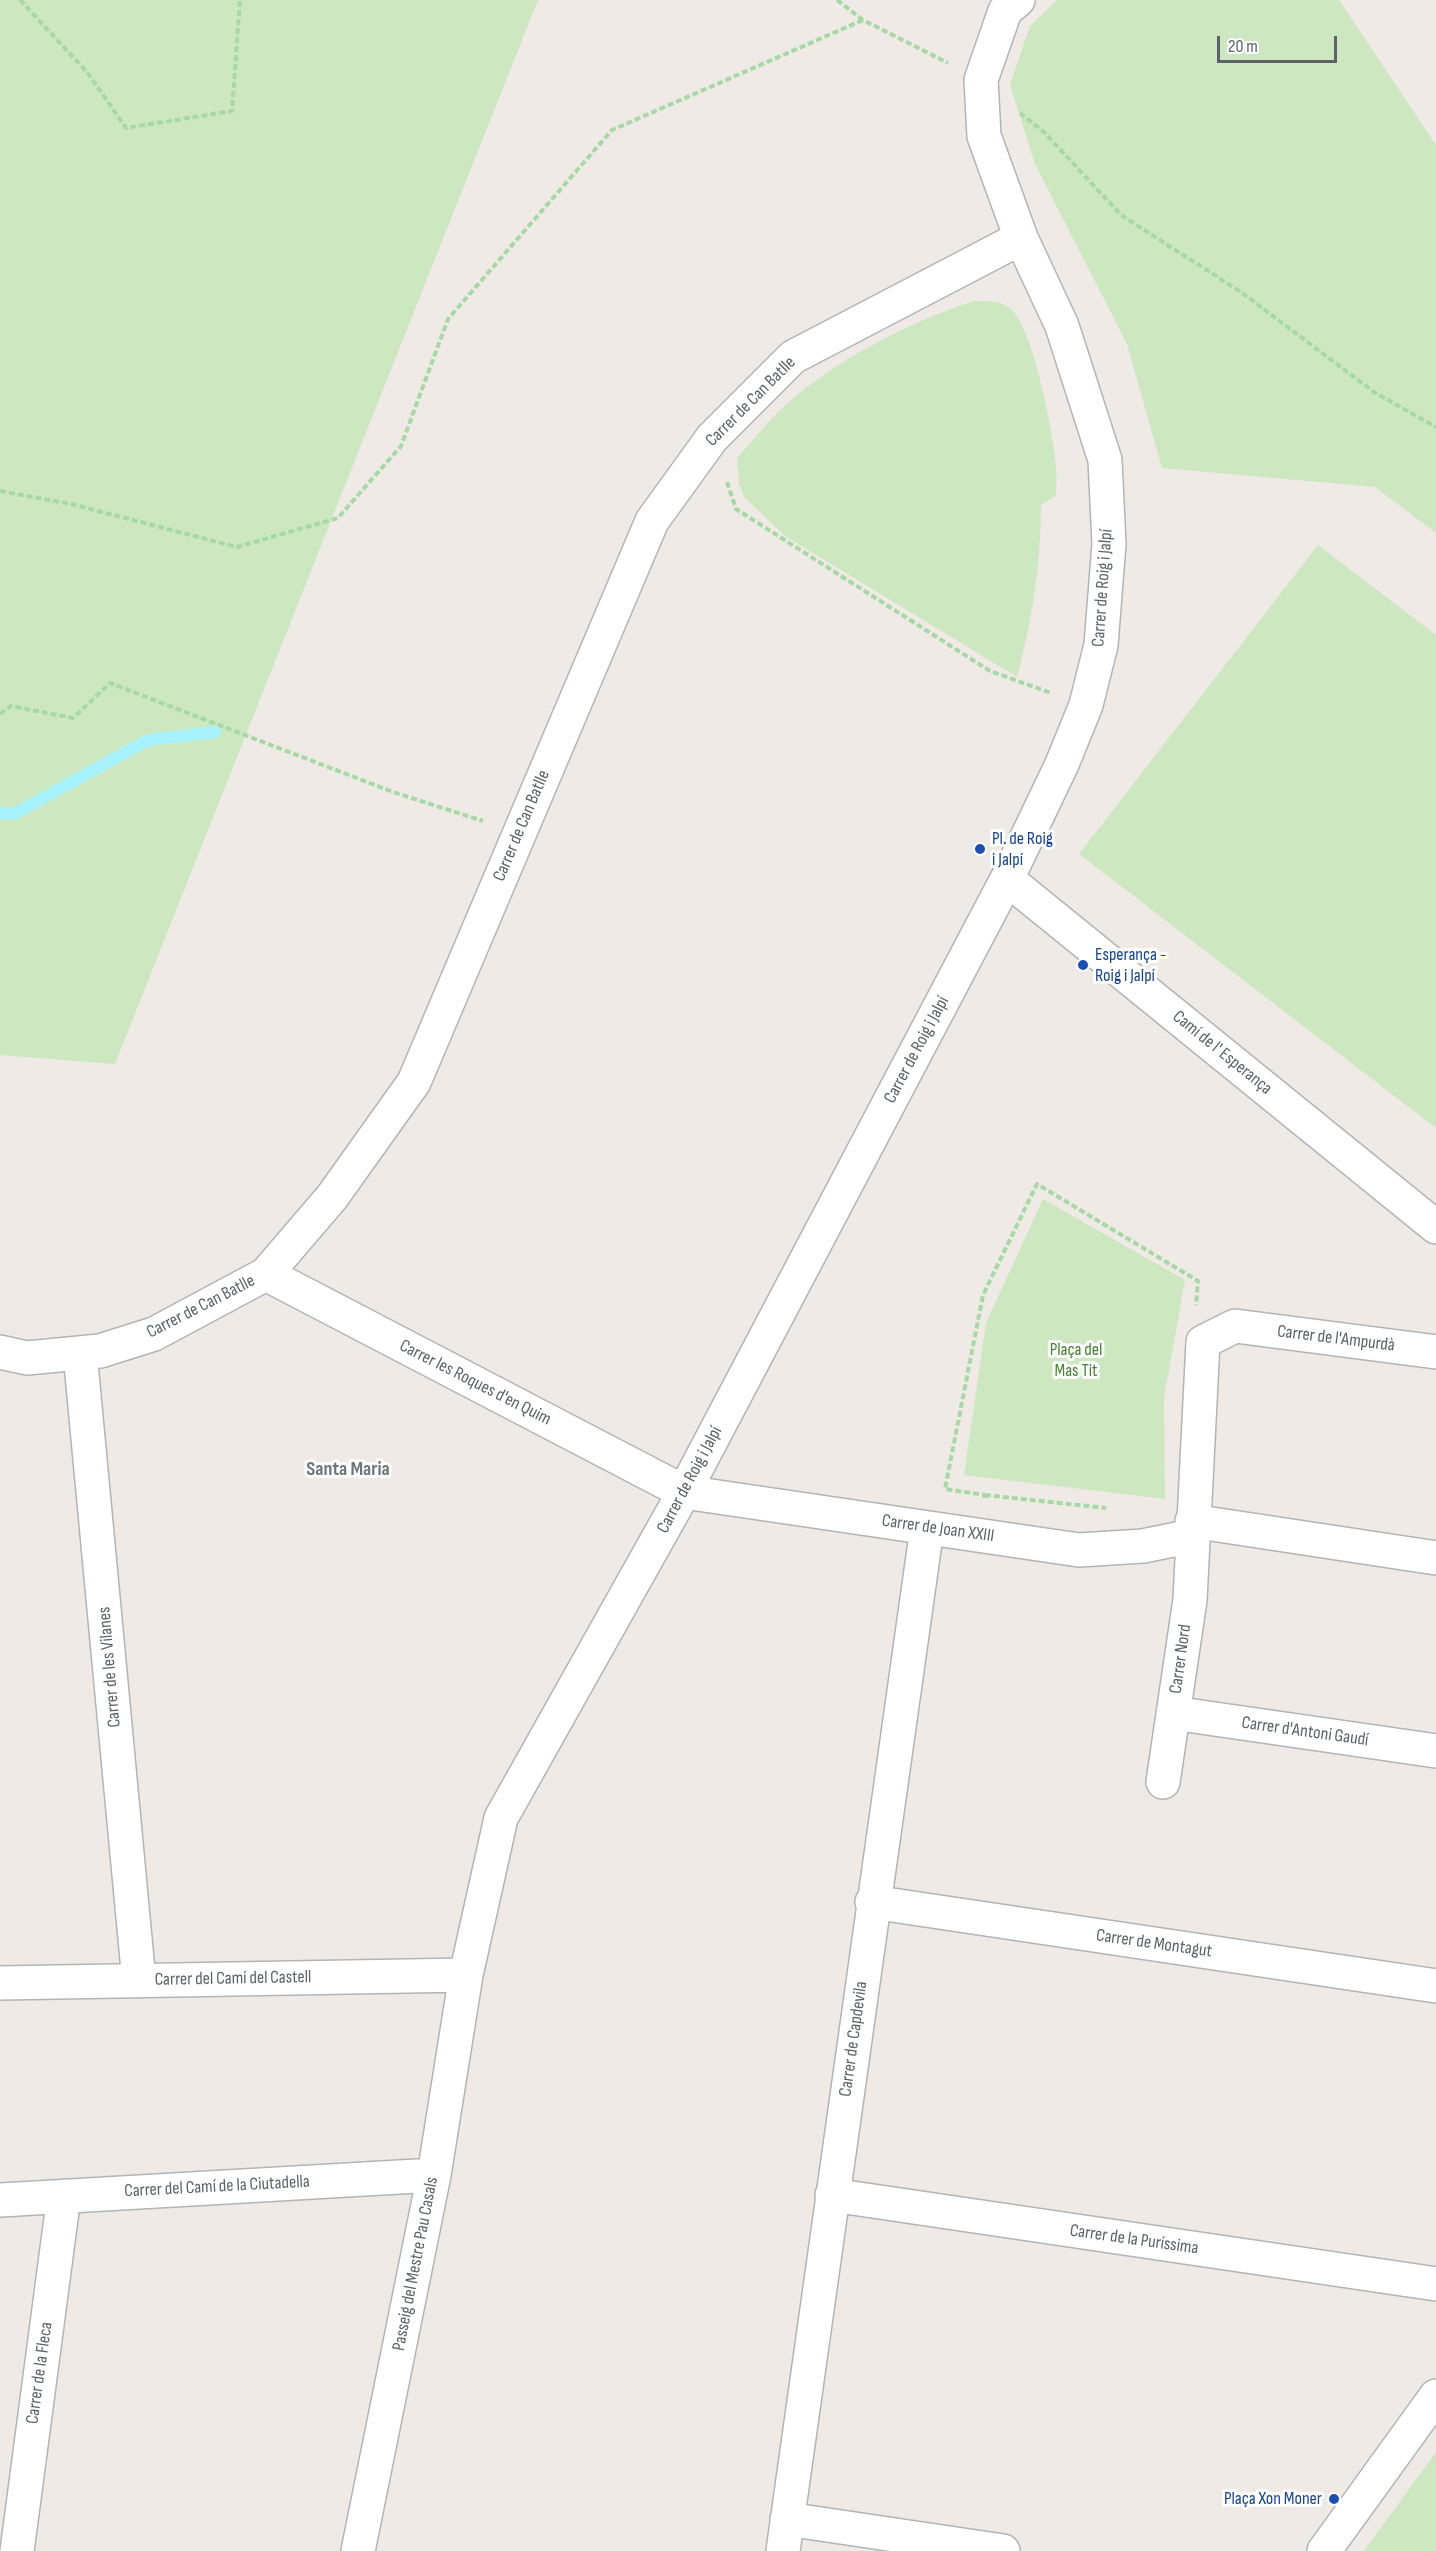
<!DOCTYPE html>
<html>
<head>
<meta charset="utf-8">
<style>
	body { margin:0 }
	#map { position:relative; width:1436px; height:2551px; overflow:hidden; background:#efeae5; font-family:"Sofia Sans Condensed",sans-serif }
	canvas { display:block }
	.scale { position:absolute; left:1217px; top:36px; width:120px; height:27px; box-sizing:border-box; border:3px solid #5d6366; border-top:0; padding-left:8px; font-size:18px; line-height:21px; white-space:nowrap; color:#5d6366; -webkit-text-stroke:4px #fff; paint-order:stroke }
</style>
</head>
<body>
<div id="map">
<canvas width="1436" height="2551"></canvas>
<div class="scale">20 m</div>
</div>
<script>
const g = document.querySelector('canvas').getContext('2d');
g.lineJoin = 'round';
function paint(path, color) {
  g.fillStyle = color;
  g.fill(path, 'evenodd');
}
function trace(path, color, width, dash) {
  g.strokeStyle = color;
  g.lineWidth = width;
  g.lineCap = dash ? 'butt' : 'round';
  g.setLineDash(dash || []);
  g.stroke(path);
}
function write(font, color, halo, rows, align = 'center') {
  g.font = font + ' "Sofia Sans Condensed",sans-serif';
  g.lineWidth = 6;
  g.setLineDash([]);
  g.textBaseline = 'middle';
  g.strokeStyle = halo;
  g.fillStyle = color;
  for (const [text, x, y, turn = 0] of rows) {
    g.save();
    g.translate(x, y);
    g.rotate((+turn || 0) * Math.PI / 180);
    g.textAlign = isNaN(turn) ? turn : align;
    if (halo) g.strokeText(text, 0, 0);
    g.fillText(text, 0, 0);
    g.restore();
  }
}
paint(new Path2D(`
	M0,0h538l-423,1064 -115,-9z
	M1057,0h282l97,145v388l-61,-46 -213,-19 -35,-124 -92,-180 -25,-79 20,-59z
	M974,301c11,0 26,-1 36,7 23,18 44,128 46,159 1,9 0,19 0,28l-15,10c0,60 -9,115 -24,172l-232,-141 -41,-39 -5,-13 -2,-26c15,-16 29,-35 46,-51 51,-46 125,-85 191,-106z
	M1318,545l118,90v493l-357,-274z
	M1043,1199l142,81 -21,118 1,101 -201,-24 22,-152z
	M1436,2452v99h-72z`), '#cde7c1');
trace(new Path2D(`
	M0,813l14,1 134,-74 67,-8`), '#a6f3ff', 12);
const street = new Path2D(`
	M1007,879l429,348
	M266,1274l418,218 395,58 64,-4 49,-10
	M0,1352l27,6 73,-7 54,-17 112,-60 66,-77 82,-115 238,-561 60,-83 81,-81 228,-119
	M80,1353l59,628
	M1192,1521l244,37
	M1173,1713l263,38
	M1163,1782l27,-182 13,-258 32,-16 201,26
	M872,1902l564,84
	M0,1983l466,-8
	M832,2195l604,89
	M0,2200l434,-25
	M787,2519l216,32
	M17,2551l47,-355
	M358,2551l76,-376 32,-200 35,-157 183,-326 323,-613 55,-115 24,-59 15,-60 8,-101 -4,-84 -43,-134 -41,-88 -37,-102 -3,-56 24,-69 13,-11
	M783,2551l144,-1023
	M1324,2551l112,-155`);
trace(street, '#b1b5b8', 36);
trace(new Path2D(`
	M20,0l67,72 39,56 106,-17 8,-111
	M837,0l26,20 85,43
	M1020,113l24,19 77,83 120,77 133,100 62,35
	M727,482l9,27 254,162 61,22
	M0,491l71,13 166,43 101,-29 63,-72 47,-127 164,-189 251,-110
	M0,714l11,-8 62,12 37,-35 283,109 90,29
	M985,1495l121,13
	M985,1498v-3l-40,-6 38,-194 54,-111 161,97 -2,24`), '#a6d9a4', 4, [6, 3]);
trace(street, '#fff', 33);
for (const [x, y, r, color] of [
	[980,849,6,"#1a4fb4"],
	[1083,965,6,"#1a4fb4"],
	[1334,2499,6,"#1a4fb4"]
]) {
  const dot = new Path2D();
  dot.arc(x, y, r, 0, 2 * Math.PI);
  g.fillStyle = color;
  g.fill(dot);
  trace(dot, '#fff', 2);
}
write('18px', '#5d6366', '#fff', [
	["Carrer de Can Batlle",751,402,-45],
	["Carrer de Roig i Jalpí",1103,588,-86],
	["Carrer de Can Batlle",522,826,-67],
	["Carrer de Roig i Jalpí",917,1050,-62],
	["Camí de l' Esperança",1222,1053,39],
	["Carrer de Can Batlle",201,1307,-27],
	["Carrer de l'Ampurdà",1336,1339,7],
	["Carrer les Roques d'en Quim",475,1383,27],
	["Carrer de Roig i Jalpí",690,1480,-62],
	["Carrer de Joan XXIII",938,1529,8],
	["Carrer Nord",1181,1659,-82],
	["Carrer de les Vilanes",110,1667,-95],
	["Carrer d'Antoni Gaudí",1305,1732,8],
	["Carrer de Montagut",1154,1944,8],
	["Carrer del Camí del Castell",233,1979,-1],
	["Carrer de Capdevila",854,2039,-82],
	["Carrer del Camí de la Ciutadella",217,2187,-3],
	["Carrer de la Puríssima",1134,2240,8],
	["Passeig del Mestre Pau Casals",416,2264,-79],
	["Carrer de la Fleca",40,2373,-82]
]);
write('18px', '#164399', '#fff', [
	["Pl. de Roig",992,839],
	["i Jalpí",992,860],
	["Esperança -",1095,955],
	["Roig i Jalpí",1095,976],
	["Plaça Xon Moner",1322,2499,"right"]
], 'left');
write('18px', '#468032', '#fff', [
	["Plaça del",1076,1350],
	["Mas Tit",1076,1371]
]);
write('bold 20px', '#6e7678', '#fff', [
	["Santa Maria",348,1470]
]);
</script>
</body>
</html>
